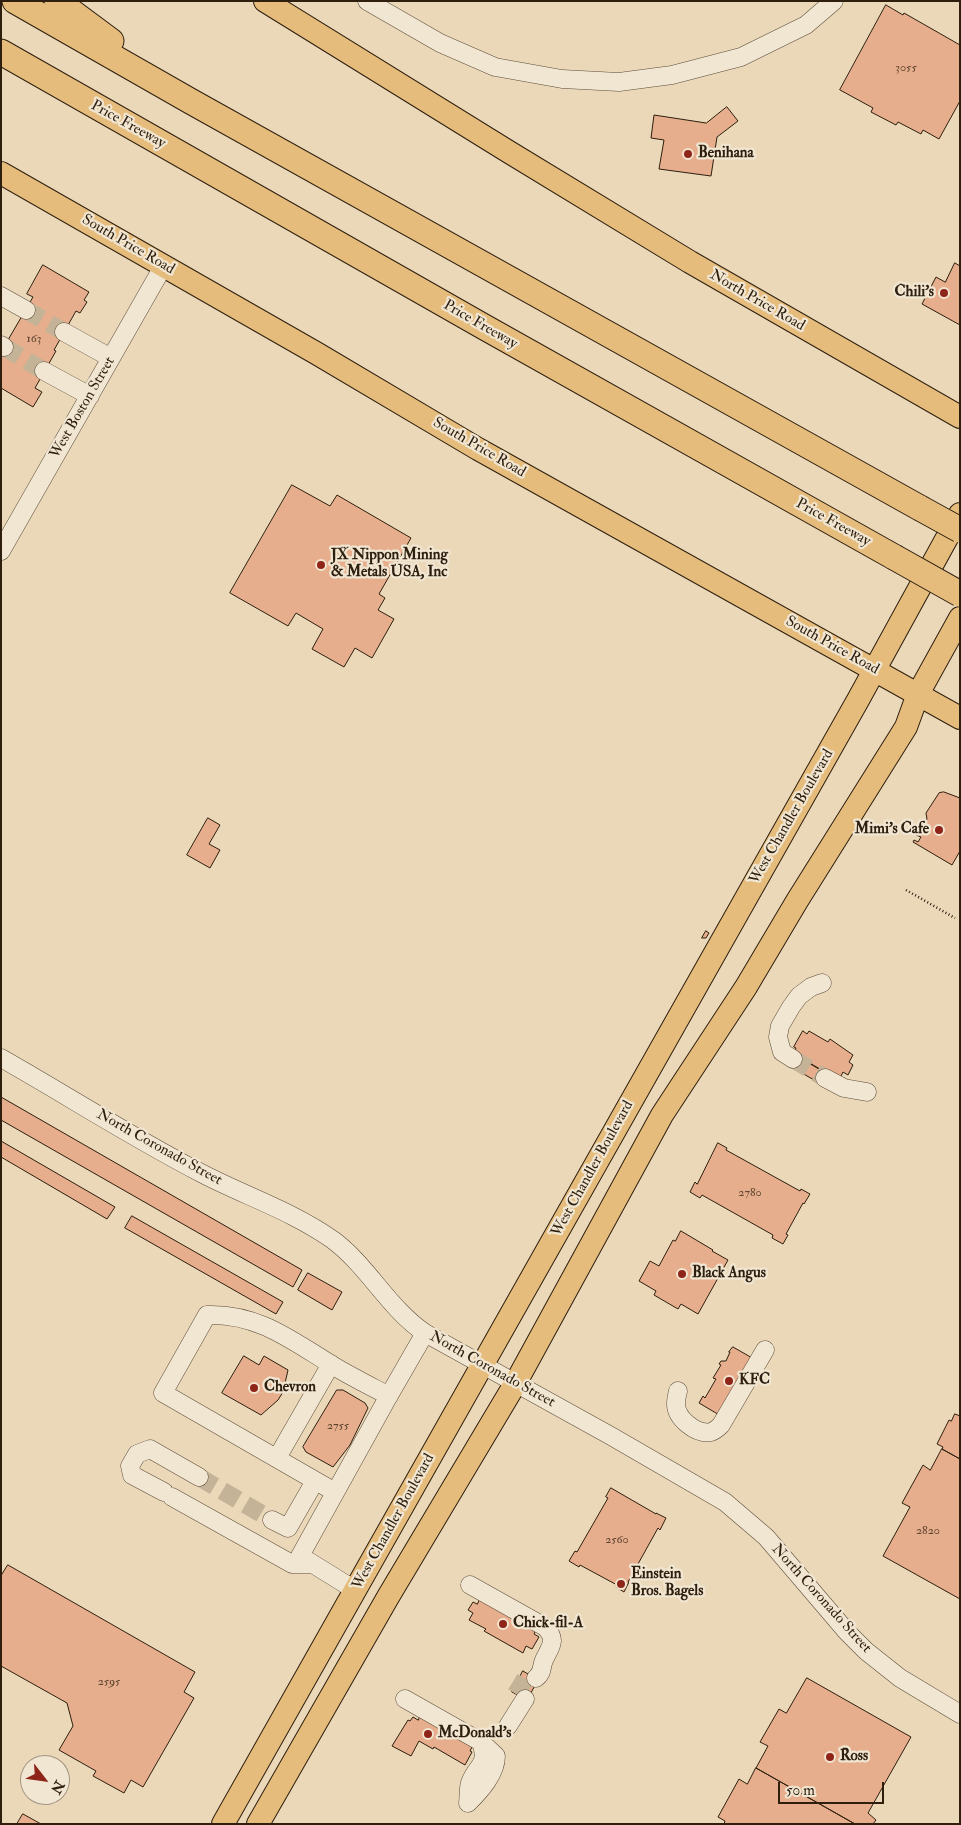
<!DOCTYPE html>
<html>
<head>
<meta charset="utf-8">
<style>
	body { margin:0 }
	#map { position:relative; width:961px; height:1825px; overflow:hidden; background:#ead8b9; font-family:"IM FELL Double Pica",serif }
	canvas { display:block }
	.frame { position:absolute; inset:0; border:2px solid #2d1e0e; pointer-events:none }
	.north { position:absolute; left:20px; top:1755px; width:50px; height:50px; box-sizing:border-box; background:#f1e6d2; border:1px solid #a39684; border-radius:50%; rotate:120deg; font-size:14px; font-weight:700; line-height:20px; text-align:center; color:#2d1e0e }
	.north::after { content:''; display:block; margin:auto; width:18px; height:22px; background:#8f2418; clip-path:polygon(50% 0,100% 100%,50% 72%,0 100%) }
	.scale { position:absolute; left:778px; top:1782px; width:106px; height:22px; box-sizing:border-box; border:2px solid #2d1e0e; border-top:0; padding-left:6px; font-size:15px; line-height:18px; white-space:nowrap; color:#2d1e0e; -webkit-text-stroke:4px #f1e6d2; paint-order:stroke }
</style>
</head>
<body>
<div id="map">
<canvas width="961" height="1825"></canvas>
<div class="frame"></div>
<div class="north">N</div>
<div class="scale">50 m</div>
</div>
<script>
const g = document.querySelector('canvas').getContext('2d');
g.lineJoin = 'round';
function paint(path, color) {
  g.fillStyle = color;
  g.fill(path, 'evenodd');
}
function trace(path, color, width, dash) {
  g.strokeStyle = color;
  g.lineWidth = width;
  g.lineCap = dash ? 'butt' : 'round';
  g.setLineDash(dash || []);
  g.stroke(path);
}
function write(font, color, halo, rows, align = 'center') {
  g.font = font + ' "IM FELL Double Pica",serif';
  g.lineWidth = 4.5;
  g.setLineDash([]);
  g.textBaseline = 'middle';
  g.strokeStyle = halo;
  g.fillStyle = color;
  for (const [text, x, y, turn = 0] of rows) {
    g.save();
    g.translate(x, y);
    g.rotate((+turn || 0) * Math.PI / 180);
    g.textAlign = isNaN(turn) ? turn : align;
    if (halo) g.strokeText(text, 0, 0);
    g.fillText(text, 0, 0);
    g.restore();
  }
}
const building = new Path2D(`
	M886,5l17,10 1,-2 56,32v56l-21,38 -16,-9 -2,4 -23,-12 -2,3 -25,-13 2,-4 -33,-18z
	M727,107l11,14 -21,16 -6,39 -52,-7 5,-29 -13,-2 3,-23 52,8z
	M955,263l5,3v59l-38,-21 14,-27 9,5z
	M43,265l46,27 -5,8 3,2 -7,11 -4,-2 -22,39 2,1 -21,37 7,4 -9,15 -32,-19v-36l32,-55 -6,-3z
	M292,485l38,21 7,-11 74,43 -32,56 6,4 -7,12 16,9 -22,39 -17,-10 -11,19 -32,-18 11,-20 -27,-16 -8,13 -58,-33z
	M944,792l16,6v53l-8,14 -39,-23 1,-2 4,2 3,-5 -5,-2 11,-16 -1,-6 13,-20z
	M208,818l12,7 -11,19 11,6 -10,18 -23,-13z
	M706,931l3,2 -3,5h-4z
	M803,1031l4,3 2,-3 19,11 2,-3 23,16 -4,7 4,3 -5,10 -5,-3 -4,8 -45,-26 2,-6 -2,-1z
	M794,1054l33,20 -6,10 -33,-19z
	M1,1097l301,173 -9,17 -292,-167z
	M1,1141l114,66 -8,12 -106,-62z
	M718,1143l9,5 -1,2 74,41 1,-2 9,5 -6,10 -1,-1 -17,31 2,1 -5,9 -11,-6 1,-3 -71,-40 -2,3 -10,-6 5,-10 2,2z
	M132,1216l151,86 -7,12 -151,-86z
	M681,1231l32,19 -1,1 16,9 -30,54 -17,-10 -3,5 -24,-14 2,-4 -17,-10 11,-20 9,5 14,-26 2,1z
	M308,1273l34,19 -10,18 -34,-20z
	M733,1347l21,12 -33,57 -22,-13 4,-7 2,2 11,-19 -3,-1 8,-13 -2,-1 2,-3h5l4,-9h-1z
	M244,1356l15,9 5,-9 24,14 -5,22 -5,8 -17,15 -39,-22z
	M337,1390h6l22,13 3,5 -18,37 -17,22 -27,-15 -3,-5z
	M955,1414l5,2v43l-18,-10 1,-2 -6,-3 12,-24 2,1z
	M942,1449l18,10v140l-77,-43 27,-49 -8,-4 21,-38 7,5z
	M611,1488l45,26v-1l10,5 -6,12 -2,-2 -30,54h1l-5,10 -8,-5 1,-2 -37,-20 -1,2 -10,-6 6,-10 2,1 31,-54 -2,-1z
	M8,1565l187,107 -11,20 10,6 -51,89 -12,-7 -7,13 -31,-17 3,-5 -37,-21 14,-24 -6,-23 -66,-37v-90z
	M481,1597l56,31 -3,6 5,3 -7,12 -6,-3 -3,7 -39,-22 2,-2 -17,-9 4,-7 -5,-3 5,-8 4,2z
	M523,1671l15,9 -11,20 -15,-8z
	M807,1678l104,59 -43,76 8,7 -3,4h-18l-99,-56 12,-22 -8,-4 19,-33 7,4z
	M421,1714l53,29 -4,8 2,1 -7,13 -31,-18 -1,2 -14,-8 -8,15 -19,-10 16,-26 2,1 3,-4 5,3z
	M756,1768l99,56h-131l1,-3 -7,-4 21,-38 8,5z
	M23,1814l18,10h-24z`);
paint(building, '#e6ae8c');
trace(building, '#2d1e0e', 1);
trace(new Path2D(`
	M26,310l38,22
	M4,347l40,24
	M793,1059l32,19
	M199,1477l73,43
	M516,1694l12,-20`), '#c4b397', 18, [18, 9]);
const minor = new Path2D(`
	M367,1l73,42 55,24 67,12 57,3 53,-7 69,-18 65,-32 28,-24
	M1,296l25,14
	M64,332l47,26
	M1,345l3,2
	M44,371l46,25
	M1,551l163,-286
	M1,1058c67,38 132,80 200,115 44,23 91,38 132,67 35,26 56,69 92,93l186,103 114,66 41,35 81,95 19,19 34,27 60,36
	M793,1059l-11,-7 -4,-15 2,-11 11,-19 8,-11 12,-9 11,-4
	M825,1078l19,10 23,4
	M678,1391c-1,4 -2,9 -2,13 0,14 20,31 35,28 3,-1 7,-4 10,-7l44,-75
	M277,1458l54,-94
	M164,1492l-32,-17 -2,-9 7,-12 13,-5 49,28
	M335,1492l-172,-99 44,-78c53,-2 88,28 130,53 17,10 35,19 52,28
	M172,1497l120,67h20
	M272,1520l16,8 27,-47
	M470,1585l75,42c13,13 5,20 -1,33 -3,7 -1,13 -8,18
	M355,1590l-55,-34 87,-157 38,-66
	M405,1699l76,43 15,14c0,18 -16,35 -28,47
	M508,1726l17,-27
	M468,1803c1,-6 0,-14 2,-20 7,-19 19,-17 11,-41`);
const major = new Path2D(`
	M265,1l244,151 181,110 270,155
	M1,173l315,180 162,96 482,269
	M223,1824l635,-1124 102,-186
	M258,1824l130,-227 127,-213 147,-269 84,-128 51,-86 109,-174 12,-33 42,-76`);
const highway = new Path2D(`
	M15,1l177,101 728,406
	M57,1l54,40
	M1,52l485,276 408,229`);
trace(minor, '#5c4c39', 19);
trace(major, '#2d1e0e', 24);
trace(highway, '#2d1e0e', 27);
trace(new Path2D(`
	M906,890l49,28`), '#2d1e0e', 2.5, [1, 2.5]);
trace(minor, '#f1e6d2', 18);
trace(major, '#e5bc7c', 22);
trace(highway, '#e5bc7c', 25);
const highwayBridge = new Path2D(`
	M920,508l40,22
	M894,557l66,37`);
trace(highwayBridge, '#2d1e0e', 27, []);
trace(highwayBridge, '#e5bc7c', 25);
for (const [x, y, r, color] of [
	[688,154,5,"#8f2418"],
	[944,293,5,"#8f2418"],
	[321,565,5,"#8f2418"],
	[939,830,5,"#8f2418"],
	[682,1274,5,"#8f2418"],
	[729,1381,5,"#8f2418"],
	[254,1388,5,"#8f2418"],
	[621,1584,5,"#8f2418"],
	[503,1624,5,"#8f2418"],
	[428,1734,5,"#8f2418"],
	[830,1757,5,"#8f2418"]
]) {
  const dot = new Path2D();
  dot.arc(x, y, r, 0, 2 * Math.PI);
  g.fillStyle = color;
  g.fill(dot);
  trace(dot, '#f1e6d2', 2);
}
write('12px', '#5b422e', null, [
	["3055",906,68],
	["163",34,339],
	["2780",750,1193],
	["2755",338,1426],
	["2820",928,1531],
	["2560",617,1540],
	["2595",109,1682]
]);
write('15px', '#2d1e0e', '#f1e6d2', [
	["Price Freeway",128,125,29],
	["South Price Road",128,245,30],
	["North Price Road",757,301,30],
	["Price Freeway",480,325,30],
	["West Boston Street",83,408,-60],
	["South Price Road",479,448,30],
	["Price Freeway",833,523,29],
	["South Price Road",832,646,29],
	["West Chandler Boulevard",792,817,-60],
	["North Coronado Street",159,1148,29],
	["West Chandler Boulevard",593,1169,-61],
	["North Coronado Street",492,1370,29],
	["West Chandler Boulevard",394,1522,-61],
	["North Coronado Street",821,1599,48]
]);
write('bold 15px', '#2d1e0e', '#f1e6d2', [
	["Benihana",698,154],
	["Chili's",934,293,"right"],
	["JX Nippon Mining",331,556],
	["& Metals USA, Inc",331,573],
	["Mimi's Cafe",929,830,"right"],
	["Black Angus",692,1274],
	["KFC",739,1381],
	["Chevron",264,1388],
	["Einstein",631,1575],
	["Bros. Bagels",631,1592],
	["Chick-fil-A",513,1624],
	["McDonald's",438,1734],
	["Ross",840,1757]
], 'left');
</script>
</body>
</html>
